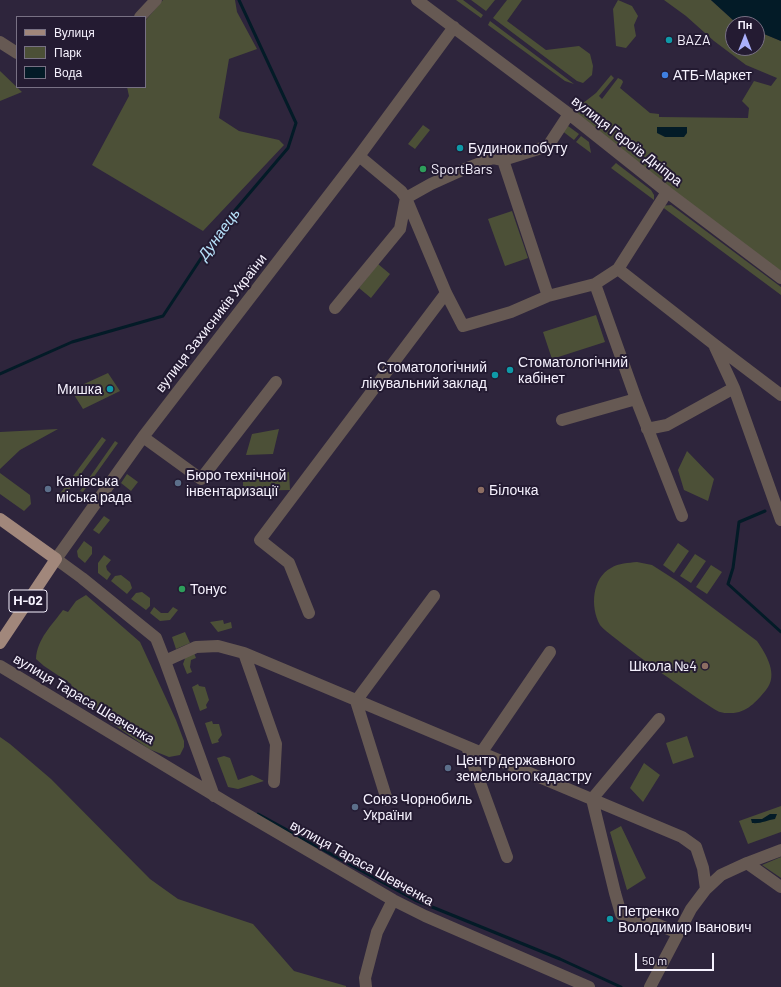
<!DOCTYPE html>
<html>
<head>
<meta charset="utf-8">
<style>
	body { margin:0 }
	#map { position:relative; width:781px; height:987px; overflow:hidden; background:#2e253c; font-family:Barlow,sans-serif }
	canvas { display:block }
	.legend { position:absolute; left:16px; top:16px; width:130px; height:72px; box-sizing:border-box; background:#241b32; border:1px solid #787184; margin:0; padding:5px 7px; list-style:none; font-size:12px; color:#f6f2fe }
	.legend li { display:flex; align-items:center; gap:8px; height:20px }
	.legend b { width:20px; border:1px solid #787184 }
	.north { position:absolute; left:725px; top:16px; width:40px; height:40px; box-sizing:border-box; background:#241b32; border:1px solid #787184; border-radius:50%; rotate:0deg; font-size:11px; font-weight:700; line-height:16px; text-align:center; color:#f6f2fe }
	.north::after { content:''; display:block; margin:auto; width:14px; height:18px; background:#aab0fb; clip-path:polygon(50% 0,100% 100%,50% 72%,0 100%) }
	.scale { position:absolute; left:635px; top:953px; width:79px; height:18px; box-sizing:border-box; border:2px solid #f6f2fe; border-top:0; padding-left:5px; font-size:12px; line-height:14px; white-space:nowrap; color:#f6f2fe; -webkit-text-stroke:3px #241b32; paint-order:stroke }
</style>
</head>
<body>
<div id="map">
<canvas width="781" height="987"></canvas>
<ul class="legend">
<li><b style="height:5px;background:#a1877b"></b>Вулиця</li>
<li><b style="height:11px;background:#4c5037"></b>Парк</li>
<li><b style="height:11px;background:#031b27"></b>Вода</li>
</ul>
<div class="north">Пн</div>
<div class="scale">50 m</div>
</div>
<script>
const g = document.querySelector('canvas').getContext('2d');
g.lineJoin = 'round';
function paint(path, color) {
  g.fillStyle = color;
  g.fill(path, 'evenodd');
}
function trace(path, color, width, dash) {
  g.strokeStyle = color;
  g.lineWidth = width;
  g.lineCap = dash ? 'butt' : 'round';
  g.setLineDash(dash || []);
  g.stroke(path);
}
function write(font, color, halo, rows, align = 'center') {
  g.font = font + ' Barlow,sans-serif';
  g.lineWidth = 4;
  g.setLineDash([]);
  g.textBaseline = 'middle';
  g.strokeStyle = halo;
  g.fillStyle = color;
  for (const [text, x, y, turn = 0] of rows) {
    g.save();
    g.translate(x, y);
    g.rotate((+turn || 0) * Math.PI / 180);
    g.textAlign = isNaN(turn) ? turn : align;
    if (halo) g.strokeText(text, 0, 0);
    g.fillText(text, 0, 0);
    g.restore();
  }
}
paint(new Path2D(`
	M163,0h72l2,12 20,37 -28,10 -10,59 20,13 40,9 5,5 -81,86 -111,-66 37,-69 -2,-9h18v-66z
	M456,0h7l20,15 -2,3z
	M471,0h24l-9,11z
	M507,0h15l-15,21 39,29 33,-4 11,8 3,12 -1,9 -9,8 -6,-2 -84,-63z
	M618,0l14,6 6,10 -4,9 2,11 -10,12 -10,-2 -3,-37z
	M664,0h47l22,20 9,4h-9v24h24v-17l24,10v237l-212,-164 27,-21 15,-18 3,3 -15,18 3,3 16,-21 4,2 1,2 -3,6 30,25 9,1v3l89,1 1,-10 -7,-7 12,-20 17,5 6,-8 -31,-13 -32,-24 -28,-25z
	M490,21l84,63 -9,-3 -77,-56z
	M0,71l22,21 -22,9z
	M423,125l7,5 -15,19 -7,-5z
	M568,126l11,8 -5,6 -13,-10z
	M581,136l8,6 2,11 -15,-11z
	M616,163l35,27 3,5v5l-43,-32z
	M671,205l110,82v8l-120,-89z
	M512,211l16,47 -23,8 -17,-47z
	M378,264l12,10 -19,24 -12,-10z
	M596,315l9,27 -53,17 -9,-27z
	M108,373l12,18 -37,18 -12,-19z
	M58,429l-38,21 -20,19v-37z
	M279,429l-6,25 -27,1 6,-21z
	M102,437l4,3 -46,62 -4,-3z
	M115,441l3,2 -35,49 -3,-1z
	M687,451l27,28 -6,22 -24,-11 -6,-20z
	M289,472l1,18 -47,1v-18z
	M0,473l30,22 1,9 -7,7 -24,-17z
	M127,474l11,8 -7,9 -10,-8z
	M104,516l6,4 -11,14 -6,-4z
	M84,541l8,6v7l-7,9 -7,-6 -1,-6z
	M678,543l11,8 -15,22 -11,-8z
	M695,554l11,7 -15,22 -11,-7z
	M104,555l7,5 -5,6 1,4 4,4 -4,6 -9,-7v-10z
	M637,562l15,3 25,16 80,60c9,13 22,34 9,49 -10,12 -20,24 -37,23 -3,0 -6,0 -9,-1 -11,-4 -114,-78 -120,-87 -10,-18 -8,-47 11,-57 8,-5 17,-5 26,-6z
	M711,565l11,7 -15,22 -11,-7z
	M121,575l9,7 2,6 -5,6 -16,-13 4,-5z
	M142,592l8,6v8l-4,4 -15,-11 5,-6z
	M86,595l54,47 36,78 8,21v6l-4,8 -11,2 -20,-8 -51,-35 -3,-5 -20,-15 -4,-10 -27,-18 -8,-7c1,-20 16,-34 27,-49l5,2 8,-11z
	M154,607l7,6h7l5,-6 5,3 -8,10 -10,1 -10,-8z
	M223,620l1,4 7,-2 1,6 -14,4 -8,-10z
	M185,632l5,11 -14,6 -4,-12z
	M194,653l2,5 -5,2 -1,7 2,5 -5,2 -4,-10 3,-8z
	M198,684l1,2 6,1 4,13 -3,5 1,3 -7,3 -8,-24z
	M212,721l1,3h6l3,11 -4,5 1,2 -7,2 -7,-21z
	M687,736l7,21 -21,7 -7,-21z
	M0,737l10,7 41,35 99,100 28,20 75,25 41,47 52,15v1h-346z
	M224,756l6,2 8,22 14,-5 12,6 -26,8 -10,-2 -11,-29z
	M644,763l16,12 -17,27 -13,-14z
	M781,806v26l-33,12 -9,-23z
	M621,826l25,52 -19,12 -17,-58z
	M781,857v21l-19,-13z`), '#4c5037');
paint(new Path2D(`
	M711,0h70v41l-24,-10v-7h-15l-9,-4z
	M687,127v6l-3,4h-19l-8,-4v-6z
	M770,814h7l-2,5c-8,1 -14,5 -23,4l-1,-4h11z`), '#031b27');
trace(new Path2D(`
	M0,374l72,-32 91,-26 62,-94 63,-74 8,-25 -57,-123
	M765,511l-26,11 -6,46 -5,16 53,48
	M258,814l157,86 145,59 61,28`), '#031b27', 3);
trace(new Path2D(`
	M417,0l152,114 98,78 114,86
	M140,17l16,-17
	M0,42l17,11
	M359,156l42,35 5,7 40,95 17,33 48,-14 37,-16 47,-12 23,-15 97,76 66,50
	M503,160l45,136
	M618,269l49,-77
	M595,284l41,115 46,117
	M335,308l65,-79 6,-31 25,-14 31,-14 31,-12 10,2 45,-14 21,-32
	M715,347l19,41 47,132
	M562,420l74,-21
	M647,429l20,-4 67,-37
	M143,437l58,42 75,-97
	M309,613l-20,-50 -29,-23 186,-247
	M244,653l438,184 14,10 7,21 3,21
	M165,661l31,-14 22,-1 26,7 32,91 -2,38
	M0,666l232,140 161,94 32,16 164,71
	M659,719l-67,80 23,94 6,21 21,4 36,15
	M467,747l40,110
	M481,753l69,-101
	M214,796l-49,-135 -9,-23 -74,-60 -26,-19 87,-122 216,-281 95,-129
	M387,800l-31,-99 78,-105
	M747,863l34,24
	M366,987l-1,-9 12,-46 16,-32
	M650,987l41,-78 15,-20 15,-14 26,-12 34,-13`), '#665953', 12);
trace(new Path2D(`
	M0,519l56,40 -56,84`), '#a1877b', 12);
for (const [x, y, r, color] of [
	[669,40,4,"#0f9aa8"],
	[665,75,4,"#3f7fe0"],
	[460,148,4,"#0f9aa8"],
	[423,169,4,"#2e9e5b"],
	[510,370,4,"#0f9aa8"],
	[495,375,4,"#0f9aa8"],
	[110,389,4,"#0f9aa8"],
	[178,483,4,"#5c6f8a"],
	[48,489,4,"#5c6f8a"],
	[481,490,4,"#8d6e63"],
	[182,589,4,"#2e9e5b"],
	[705,666,4,"#8d6e63"],
	[448,768,4,"#5c6f8a"],
	[355,807,4,"#5c6f8a"],
	[610,919,4,"#0f9aa8"]
]) {
  const dot = new Path2D();
  dot.arc(x, y, r, 0, 2 * Math.PI);
  g.fillStyle = color;
  g.fill(dot);
  trace(dot, '#241b32', 1.5);
}
for (const [x, y, w] of [
	[28,601,38]
]) {
  const box = new Path2D();
  box.roundRect(x - w / 2, y - 11, w, 22, 3);
  g.fillStyle = '#241b32';
  g.fill(box);
  trace(box, '#f6f2fe', 1);
}
write('bold 13px', '#f6f2fe', null, [
	["Н-02",28,601]
]);
write('14px', '#f6f2fe', '#241b32', [
	["BAZA",677,40],
	["АТБ-Маркет",673,75],
	["Будинок побуту",468,148],
	["SportBars",431,169],
	["Стоматологічний",518,362],
	["кабінет",518,378],
	["Стоматологічний",487,367,"right"],
	["лікувальний заклад",487,383,"right"],
	["Мишка",102,389,"right"],
	["Бюро технічной",186,475],
	["інвентаризації",186,491],
	["Канівська",56,481],
	["міська рада",56,497],
	["Білочка",489,490],
	["Тонус",190,589],
	["Школа №4",697,666,"right"],
	["Центр державного",456,760],
	["земельного кадастру",456,776],
	["Союз Чорнобиль",363,799],
	["України",363,815],
	["Петренко",618,911],
	["Володимир Іванович",618,927]
], 'left');
write('14px', '#f6f2fe', '#241b32', [
	["вулиця Героїв Дніпра",627,141,38],
	["вулиця Захисників України",211,323,-52],
	["вулиця Тараса Шевченка",84,699,31],
	["вулиця Тараса Шевченка",362,863,29]
]);
write('italic 15px', '#b7e2fb', '#241b32', [
	["Дунаець",219,234,-54]
]);
</script>
</body>
</html>
